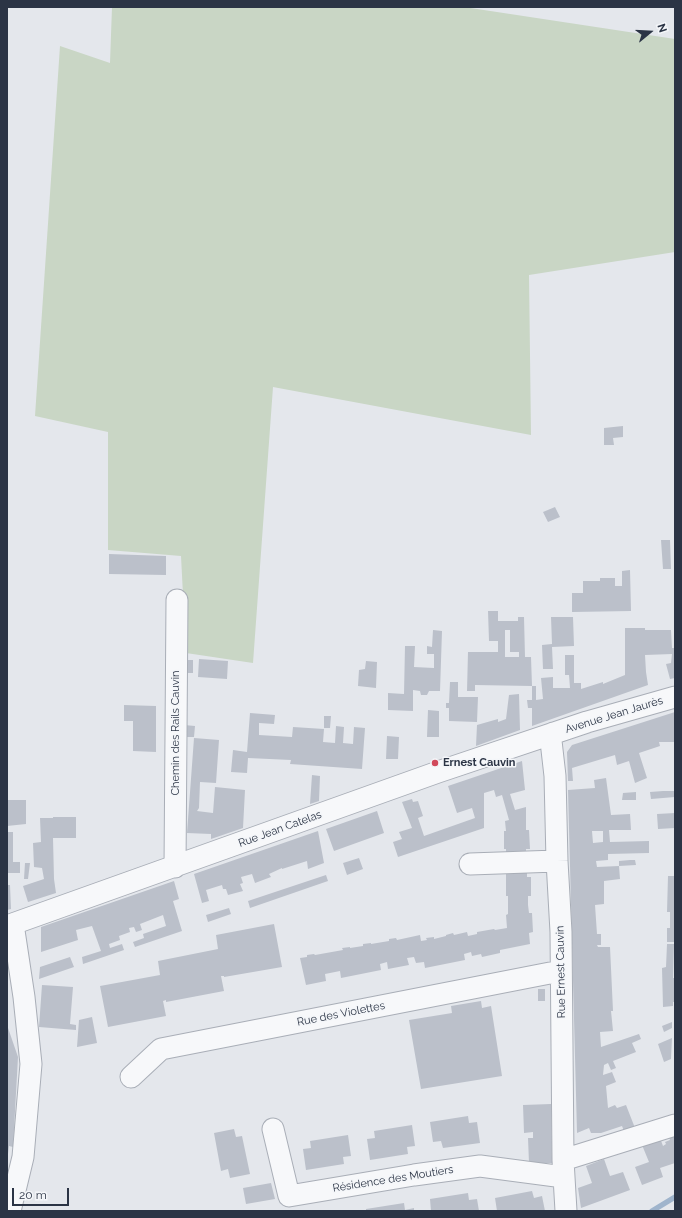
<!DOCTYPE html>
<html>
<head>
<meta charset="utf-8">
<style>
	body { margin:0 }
	#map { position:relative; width:682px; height:1218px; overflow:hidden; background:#e4e7ec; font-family:Raleway,sans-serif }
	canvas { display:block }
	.frame { position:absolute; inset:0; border:8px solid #2b3445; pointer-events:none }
	.north { position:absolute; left:630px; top:12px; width:40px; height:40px; -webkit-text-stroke:3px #f4f6f9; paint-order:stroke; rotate:72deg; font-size:11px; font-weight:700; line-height:16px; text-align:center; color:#2b3445 }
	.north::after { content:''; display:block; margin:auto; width:14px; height:18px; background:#2b3445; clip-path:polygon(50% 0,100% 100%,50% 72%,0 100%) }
	.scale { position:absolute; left:12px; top:1188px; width:57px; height:18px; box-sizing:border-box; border:2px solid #2b3445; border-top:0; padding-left:5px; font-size:12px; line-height:14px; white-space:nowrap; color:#2b3445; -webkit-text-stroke:3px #f4f6f9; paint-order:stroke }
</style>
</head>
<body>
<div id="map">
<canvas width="682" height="1218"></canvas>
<div class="frame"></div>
<div class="north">N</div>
<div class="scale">20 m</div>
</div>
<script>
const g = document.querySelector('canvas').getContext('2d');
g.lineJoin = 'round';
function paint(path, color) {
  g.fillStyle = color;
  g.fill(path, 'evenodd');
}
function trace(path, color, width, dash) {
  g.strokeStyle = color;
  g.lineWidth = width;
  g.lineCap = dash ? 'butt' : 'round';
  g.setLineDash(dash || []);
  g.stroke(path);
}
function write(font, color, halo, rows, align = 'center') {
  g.font = font + ' Raleway,sans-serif';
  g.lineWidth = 3;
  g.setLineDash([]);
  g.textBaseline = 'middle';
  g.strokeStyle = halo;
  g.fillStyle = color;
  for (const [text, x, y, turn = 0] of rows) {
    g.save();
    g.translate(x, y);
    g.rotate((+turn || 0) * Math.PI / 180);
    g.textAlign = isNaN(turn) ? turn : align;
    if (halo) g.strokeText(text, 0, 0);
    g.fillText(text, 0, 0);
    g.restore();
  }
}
paint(new Path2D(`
	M112,7h352l211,32v213l-146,23 2,160 -258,-48 -20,276 -67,-10 -5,-97 -73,-6v-118l-73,-16 25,-370 50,17z`), '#c9d6c5');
trace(new Path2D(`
	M652,1211l23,-14`), '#9fb4cc', 5.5);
paint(new Path2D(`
	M623,426v11l-10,1 1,7h-10v-17z
	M555,507l5,10 -12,5 -5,-10z
	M661,540h9l1,29h-8z
	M109,554l57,2v19l-57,-1z
	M630,570l1,41 -59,1v-19h11v-12h17v-3h15v8h7v-15z
	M488,611h10v10h20v-4h6l1,40h6l1,29 -57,-1v6h-8l1,-39h30v-11h-9zM505,630h5v22h9v5h-14z
	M551,617h22l1,29 -22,1 1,22h-10l-1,-24 10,-1z
	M625,628h20v2h26l1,18h3v30l-5,1 -4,-15 5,-1 1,-9 -27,1 1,17 2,13 -116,41v-18h-4l-1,-8h5v-14h4v14l7,-1 -2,-21 12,-1v11h17l-1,-13h-4v-20h9v28h7v6l22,-7v2l22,-9z
	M433,630l9,1 -2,60h-11l-2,4h-6l-1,-4 -7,-1v21l-25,-1v-17l16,1 1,-48h10l-1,21 20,1v-14h-7v-8l5,1z
	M199,659l29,2 -1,18 -29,-2z
	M186,660h7v13h-7z
	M366,661l11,1 -1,26 -18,-2 1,-16 6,-1z
	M450,682h8v15h20l-1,25 -28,-1v-13h-3v-5h3z
	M519,694l1,36 -44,16 1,-21 21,-6v3l8,-3 3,-24z
	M124,705l32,1v46l-23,-1v-30h-9z
	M428,710l11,1v26h-12z
	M675,712v30h-16l1,4 -21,7 8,25 -12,5 -6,-22 -12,4 -2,-10 -43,13 1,13h-5l-1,-29 5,-7z
	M250,713l25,2 -1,9 -15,-1v12l33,2 1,-10 31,2 -1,13 12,1 1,-17 8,1 -1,16 10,1 1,-17 11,1 -3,41 -72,-5 1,-4 -43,-2 -1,15 -16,-1 2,-22 14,2z
	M324,716h7l-1,12h-6z
	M184,725l11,1 -1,11h-10z
	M387,736l12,1 -1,22h-12z
	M194,738l25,2 -3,43 -16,-1 -1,26 -2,3 16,2 2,-26 30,3 -2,38 -32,11v-5l-24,-1z
	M522,761l3,29 -15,4 5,16 11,-3v23h3l1,19h-4v9h-20v-9h-2v-18h2l-1,-10 4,-1 -7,-25 -6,2 -2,-7 -10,3v35l-86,29 -5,-15 9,-3 -3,-7 13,-4 -10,-26 10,-3 1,3 5,-1 5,15 -5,2 6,18 51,-18 -3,-10 -15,5 -9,-27z
	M312,775l8,1 -1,25 -9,3z
	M606,778l5,37 19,-1 1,16h-22l1,12 39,-1v12l-41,1v6l-12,1 1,6 22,-1 1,13 -16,2v23l-9,1 2,29h4v11h-4l1,2h12l3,64h-2l2,20 -13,1 1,15 38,-13 2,5 -9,4 4,9 -23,9 3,7 -5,2 -3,-7 -4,2 -1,10 9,-3 4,10 -10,4 2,22 7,-3 2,3 9,-3 9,23 -11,3 -2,-5 -21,7h-10l-2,-5 -12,5 -9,-343 27,-2 -1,-8zM592,831h11v11l-10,1z
	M663,791h12v6l-24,2 -1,-7z
	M636,792v8h-14l1,-7z
	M7,800h19v24l-19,2z
	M377,811l7,22 -50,18 -8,-22z
	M675,813v15l-17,1 -1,-15z
	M53,817h23v21h-23l1,41 2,14 -28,9 -5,-16 21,-7 -2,-11 -8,-1 -1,-24 8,-1 -1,-24h13z
	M318,831l6,32 -16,6 -1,-8 -25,8v-1l-13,6 2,3 -16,6 -3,-9 -11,3 2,6 -3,1 3,7 -15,4 -2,-6h-3l-1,-4 -16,5 3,11 -7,2 -8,-29z
	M7,832h6v30h7v11h-13z
	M359,858l4,11 -16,6 -4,-12z
	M630,860h5l1,5 -17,1v-5z
	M25,863h5l-2,16h-4z
	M506,868h21v9h4v19h-3v9l1,8h3l1,19 -4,1 1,11 -30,6v3l-18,4 -1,-3 -9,2 -1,-4 -7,2 1,6 -40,8 -1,-6 -8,1 -2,-6 -7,1 2,7 -21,4 -1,-7 -7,2 1,6 -40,8 -1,-7 -15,3 1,7 -20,4 -6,-27 7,-1v-2l7,-1 1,1 28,-5 -1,-2 8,-1v1l13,-2v-2l8,-1v1l18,-3v-2l7,-1 1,2 23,-5 1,6 6,-1 -1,-2 8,-1v2l12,-3v-1l7,-2 1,2 13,-3 1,4 9,-2v-2l17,-3 1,1 12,-2 -1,-13 2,-1v-18h-2z
	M326,875l2,6 -78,27 -2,-7z
	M668,876h7l-1,66h-7v-14h3v-16h-3z
	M174,881l5,18 -6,2 9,30 -47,16 -2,-5 11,-4 -1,-4 23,-8 -3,-11 -23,9 2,6 -6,2 -2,-5 -5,1 1,4 -11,4 1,4 -11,4 1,4 12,-4 2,6 -41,14 -1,-7 19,-6 -9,-25 -16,4 2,10 -37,12v-25z
	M7,885h3l1,24 -4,1z
	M229,908l2,6 -23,8 -2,-7z
	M274,924l8,43 -58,10v-1h-3l3,15 -58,11v-2l-3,1 3,15 -58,11 -8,-41 60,-11 -2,-14 60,-12 -2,-14z
	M667,944h7l-1,34h2v24h-2v4l-10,1 -1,-39 4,-1z
	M70,957l4,10 -35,12 1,-12z
	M42,985l31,2 -3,37 6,1v5l-37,-3z
	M538,989h7v12h-7z
	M481,1001l1,7 9,-2 11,70 -81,13 -12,-69 43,-7 -1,-7z
	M92,1017l5,26 -20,4 2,-27z
	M672,1022v6l-8,4 -2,-6z
	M7,1025l11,32 -5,90 -4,-1 -1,8h-1z
	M672,1038l-1,21 -7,3 -6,-18z
	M551,1104l1,59h-23l-1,-25h5v-6l-9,1 -1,-28z
	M468,1116l1,7 8,-1 3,21 -37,5 -2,-7 -8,1 -3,-20z
	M412,1125l3,21 -8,1 1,7 -38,6 -3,-21 8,-1 -1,-7z
	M234,1129l2,8 6,-1 8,38 -20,4 -2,-9 -7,2 -7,-38z
	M675,1132v31l-15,5 3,9 -21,8 -7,-18 14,-5 -7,-17 18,-7 3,8 3,-2 -1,-2 5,-2 -2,-5z
	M348,1135l3,21 -8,1 1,7 -38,6 -3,-21 8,-1 -1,-7z
	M604,1159l6,17 13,-4 7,18 -49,18 -3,-20 14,-5 -6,-17z
	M271,1183l4,16 -29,5 -3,-16z
	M532,1191l2,7 8,-2 3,15h-48l-2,-13z
	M468,1193l1,7 8,-1 2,12h-48l-1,-12z
	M404,1203l1,7 9,-2v3h-48v-2z`), '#bbc0ca');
const minor = new Path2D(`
	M553,733l-2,8 4,35 2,85 4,71 2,228 3,51
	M470,864l87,-3
	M175,867l2,-267
	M7,926l431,-154 149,-50 88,-25
	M131,1077l30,-28 389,-76 11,2
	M273,1129l16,67 125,-21 66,-9 76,10 8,3
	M563,1160l112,-35
	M10,1211l13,-54 8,-93 -7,-67 -11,-73`);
trace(minor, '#a9aeb7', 23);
trace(minor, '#f7f8fa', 21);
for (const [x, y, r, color] of [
	[435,763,4,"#d1495b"]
]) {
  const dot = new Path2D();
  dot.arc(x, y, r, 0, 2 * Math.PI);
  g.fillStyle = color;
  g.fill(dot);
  trace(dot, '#f4f6f9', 1.5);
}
write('11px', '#2b3445', '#f4f6f9', [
	["Avenue Jean Jaurès",614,715,-17],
	["Chemin des Rails Cauvin",176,733,-90],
	["Rue Jean Catelas",280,829,-20],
	["Rue Ernest Cauvin",561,972,-91],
	["Rue des Violettes",341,1014,-11],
	["Résidence des Moutiers",393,1179,-9]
]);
write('bold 11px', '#2b3445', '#f4f6f9', [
	["Ernest Cauvin",443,763]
], 'left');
</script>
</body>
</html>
